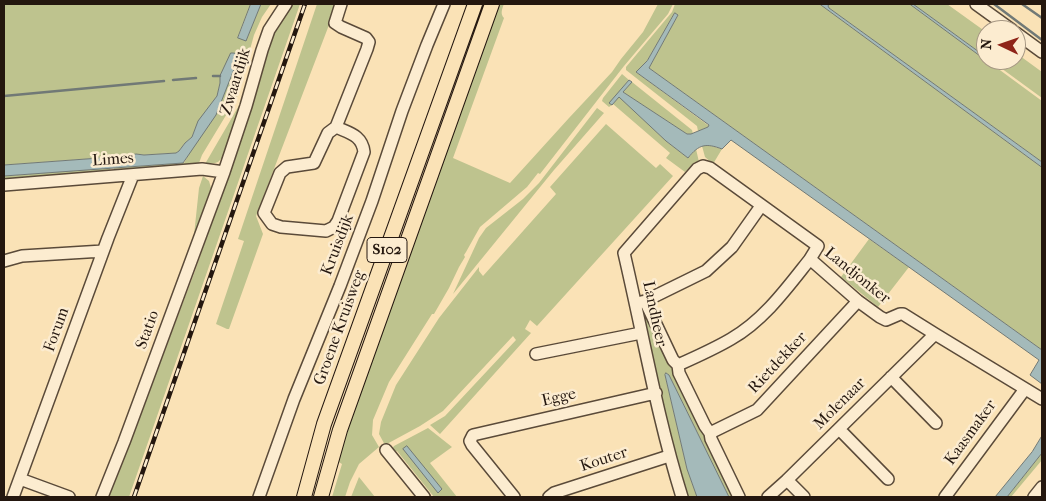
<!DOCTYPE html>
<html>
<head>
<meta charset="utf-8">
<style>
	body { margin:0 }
	#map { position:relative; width:1046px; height:501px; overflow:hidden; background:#fae2b6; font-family:"IM FELL French Canon",serif }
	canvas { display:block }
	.frame { position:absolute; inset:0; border:5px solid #24170f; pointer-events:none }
	.north { position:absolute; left:976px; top:20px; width:50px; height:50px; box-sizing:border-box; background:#fcecd0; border:1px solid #a69783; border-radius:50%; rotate:273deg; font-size:14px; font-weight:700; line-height:20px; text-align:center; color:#24170f }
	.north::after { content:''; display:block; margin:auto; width:18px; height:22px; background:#8f2418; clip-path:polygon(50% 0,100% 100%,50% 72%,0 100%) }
</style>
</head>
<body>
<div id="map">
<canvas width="1046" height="501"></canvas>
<div class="frame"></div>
<div class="north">N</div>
</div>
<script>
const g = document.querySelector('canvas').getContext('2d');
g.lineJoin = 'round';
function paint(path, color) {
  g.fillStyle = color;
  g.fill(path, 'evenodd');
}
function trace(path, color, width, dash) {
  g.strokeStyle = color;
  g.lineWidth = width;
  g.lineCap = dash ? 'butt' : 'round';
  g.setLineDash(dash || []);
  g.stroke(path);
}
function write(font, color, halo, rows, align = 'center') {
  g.font = font + ' "IM FELL French Canon",serif';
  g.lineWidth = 5;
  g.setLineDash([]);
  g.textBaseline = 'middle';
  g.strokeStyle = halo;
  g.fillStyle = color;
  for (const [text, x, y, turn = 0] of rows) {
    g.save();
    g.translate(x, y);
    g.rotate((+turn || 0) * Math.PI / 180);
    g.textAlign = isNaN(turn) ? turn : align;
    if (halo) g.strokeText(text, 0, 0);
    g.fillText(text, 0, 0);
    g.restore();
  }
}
paint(new Path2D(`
	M4,4h247l-13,33 8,3 15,-36h10l-9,13 -8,18 -17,62 -35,58 -3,8 -17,4 -68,5v-4l70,-5 56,-108 -20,21v7l-3,13 -21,31 -4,10 -7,6 -6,8 -3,2 -32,2 -8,-1 -9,2 -123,9z
	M291,4h9l-171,493h-20l86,-226 59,-172 17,-63z
	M317,4h20l-81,212 7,18 -34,95h-2l-11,-5 28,-83 -6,-2z
	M500,4h4c-2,5 -4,10 0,14l-51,140 57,25 59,-65 43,-46 9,-13 22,-27 15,-28h15l-5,10 -44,52 -84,108 -2,-1 -11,14 -47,40 -14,25 -2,3 1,2 -6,10 -10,21 -15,26h-2l-43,68 -16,38 -1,15 7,12 -20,17 -9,18 -5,15h-13l10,-33 -5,-3 34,-101z
	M675,4l8,1 1,-1h136l222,163v183l-393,-282 29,-53 -3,-2 -28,48 -11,11 73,54 -1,1 -10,4 -1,-5 -71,-56v-3l46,-55z
	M829,4h81l132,97v61l-213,-154 -1,-2z
	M913,4h34l39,28v25z
	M1016,53l26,19v26l-52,-38h26z
	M258,54l-25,76 -11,28 -4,4 -3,1 -10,1 36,-62z
	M622,74l7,6 -19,23 2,2 -3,2 -7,-6 1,-3z
	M632,82l60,48 1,4h-6l-64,-42z
	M619,96l47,45 22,17 8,-9 3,13h-4l-10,10 -19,-14 4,-5 -57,-49z
	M597,108l7,5 -50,57 -101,124 26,-56 7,-10 37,-29 16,-16z
	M606,124l50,44 4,-4 13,12 -136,150 -7,-6 -5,9 6,4 -91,101 -10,-9 15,-9 71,-76 -3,-4 -70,75 -23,15 -35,19 -6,-11 2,-12 15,-37 43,-67 40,-51v4l4,5 73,-82 -6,-7z
	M708,145l14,4 -9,15 -8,-7 -3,-11z
	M110,168l1,5 -107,8v-5z
	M203,176l6,5 2,7 -17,47 5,-47z
	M869,239l40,28 -31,40 -37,-30z
	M640,305h3l91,192h-5l-60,-122 -3,-2 -1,2 22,94 10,28h-11l-16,-59z
	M428,428l24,19 -22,16 27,34h-23l-37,-46 -5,3v-5l2,-3z
	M1042,453v7l-31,37h-4z
	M359,477l16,20h-24z`), '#bec38e');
const water = new Path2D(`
	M251,4h10l-15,37 -8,-3z
	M820,4h9l-1,2 1,2 213,154v5z
	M910,4h3l73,53v3z
	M675,13l3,2 -29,53 393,282v34l-12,-9 9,-15 -308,-220 -9,9c-16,-6 -23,-5 -34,9l-22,-17 -47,-44 -7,8 -3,-2 20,-23 3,2 -9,10 64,42h4l17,-7 1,-2 -73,-53 11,-11z
	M231,53h2l7,1 -24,61 -33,48 -179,13v-11l123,-9 9,-2 8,1 32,-2 3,-2 6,-8 7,-6 6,-16 19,-25 3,-13v-7z
	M666,373l3,2 60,122h-32l-10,-28 -22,-94z
	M1042,436v17l-35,44h-12l37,-45z
	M407,446l35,43 -4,4 -35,-44z`);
paint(water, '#a4baba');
trace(water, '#717976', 1);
trace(new Path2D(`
	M994,4l48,36
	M1022,4l20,14
	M213,76h7
	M173,80l23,-2
	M4,96l160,-15`), '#717976', 2.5);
const minor = new Path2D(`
	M976,4l36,26
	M1016,33l26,19
	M336,127c13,6 26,8 28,25l-26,69 -4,6 -8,4 -45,-4 -9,-3 -8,-11 16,-40 7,-6 27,-4 14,-30 8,-6 31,-78 2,-7 -3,-4 -25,-11 -6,-4 6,-19
	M4,185l198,-16 22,3
	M4,261l18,-5 81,-5
	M645,301l28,59 5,5 1,8 26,53 5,7 1,6 28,58
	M638,303l7,-2 61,-30 26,-24 29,-41
	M536,354l105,-21
	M678,365c18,-8 36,-16 53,-26 33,-19 56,-51 79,-80
	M891,377l45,46
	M839,429l49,50
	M710,433l47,-23 101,-109
	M386,450l38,47
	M20,479l49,18
	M787,480l17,17
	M13,497l95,-259 25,-63
	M102,497l22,-55 100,-270 22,-66 16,-56 7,-20 17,-26
	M259,497l35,-98 46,-113 32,-85 30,-90 25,-66 17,-41
	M514,497l-42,-52 -2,-4 3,-6 183,-42
	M549,497l5,-4 115,-37
	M682,497c-25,-80 -39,-163 -58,-244l73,-84 6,-3 7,2 108,78 -8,13 48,42 22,16 6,3 14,-6h3l32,20 107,65
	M768,497l19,-17 148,-146
	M945,497l80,-108
	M1034,497l8,-10`);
const major = new Path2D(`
	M304,497l20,-73 151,-420
	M321,497l19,-67 152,-426`);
trace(minor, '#5a4a39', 14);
trace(major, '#24170f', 16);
trace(minor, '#fcecd0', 11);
trace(major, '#fae2b6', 14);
const rail = new Path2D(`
	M134,497l171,-493`);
trace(rail, '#24170f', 4.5);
trace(rail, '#fcecd0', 2.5, [8]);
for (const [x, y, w] of [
	[387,250,40]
]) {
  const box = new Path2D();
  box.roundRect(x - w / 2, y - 12.5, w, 25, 4);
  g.fillStyle = '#fcecd0';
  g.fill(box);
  trace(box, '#24170f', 1);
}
write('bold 15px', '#24170f', null, [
	["S102",387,250]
]);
write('16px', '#24170f', '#fcecd0', [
	["Zwaardijk",236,82,-73],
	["Limes",113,160,-4],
	["Kruisdijk",338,245,-69],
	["Landjonker",857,276,39],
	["Landheer",654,314,78],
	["Groene Kruisweg",340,328,-70],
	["Forum",57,330,-70],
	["Statio",148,330,-70],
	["Rietdekker",778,363,-47],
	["Egge",559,398,-13],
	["Molenaar",840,404,-45],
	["Kaasmaker",971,433,-54],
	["Kouter",604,460,-18]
]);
</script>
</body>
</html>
